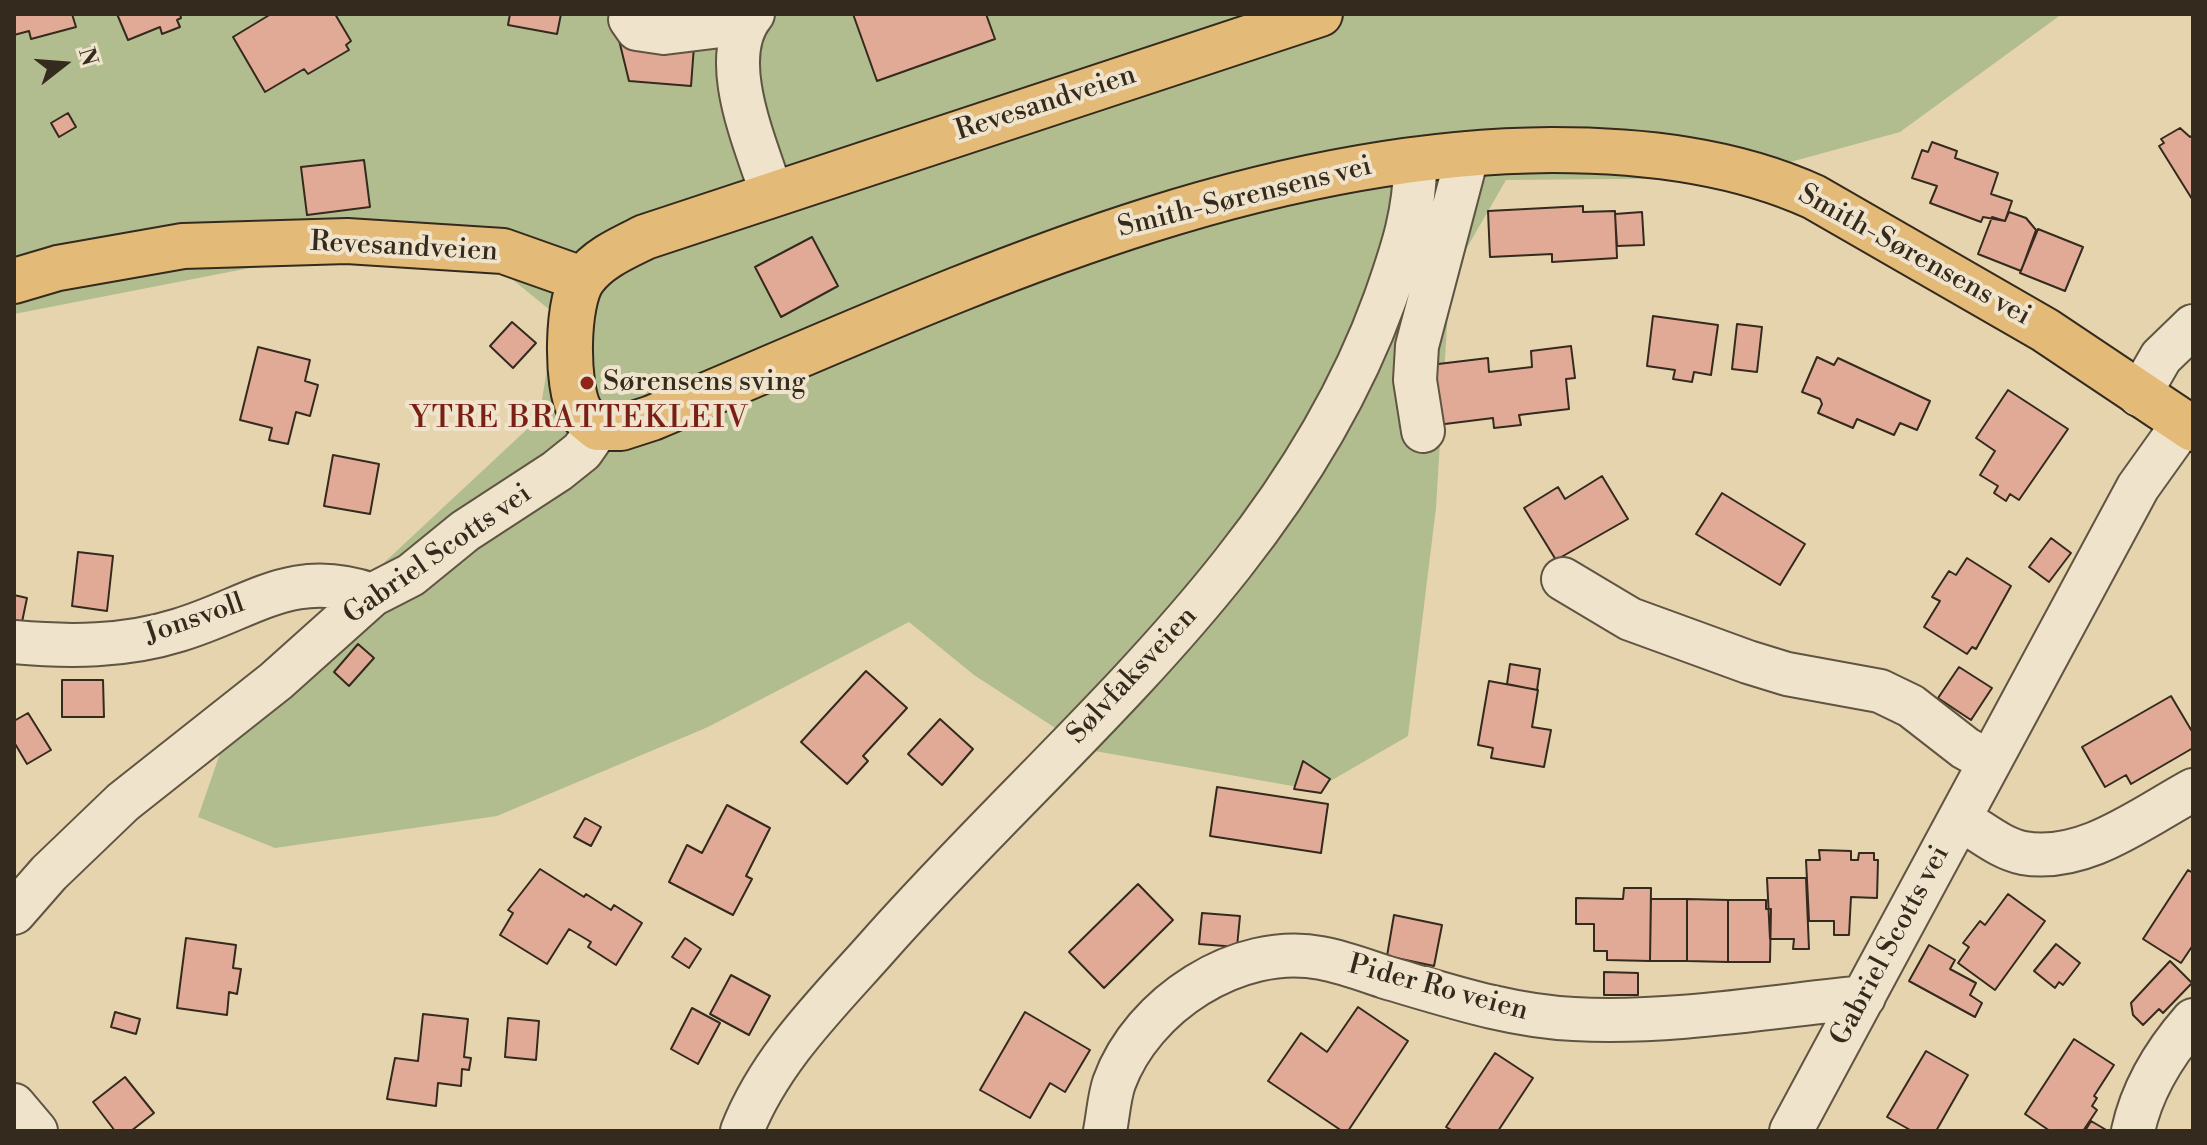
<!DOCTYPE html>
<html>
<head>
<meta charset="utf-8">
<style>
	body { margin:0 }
	#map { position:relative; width:2207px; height:1145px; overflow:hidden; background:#e6d4af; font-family:"Libre Bodoni",serif }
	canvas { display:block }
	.frame { position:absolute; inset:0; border:16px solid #342a1d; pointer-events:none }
	.north { position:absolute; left:24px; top:24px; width:80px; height:80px; -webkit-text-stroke:6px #efe3cb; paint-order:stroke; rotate:73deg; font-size:22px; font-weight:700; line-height:32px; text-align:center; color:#342a1d }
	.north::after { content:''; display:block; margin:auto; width:28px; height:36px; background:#342a1d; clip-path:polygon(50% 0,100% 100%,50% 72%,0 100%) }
</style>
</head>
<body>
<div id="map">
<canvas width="2207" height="1145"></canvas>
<div class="frame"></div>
<div class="north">N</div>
</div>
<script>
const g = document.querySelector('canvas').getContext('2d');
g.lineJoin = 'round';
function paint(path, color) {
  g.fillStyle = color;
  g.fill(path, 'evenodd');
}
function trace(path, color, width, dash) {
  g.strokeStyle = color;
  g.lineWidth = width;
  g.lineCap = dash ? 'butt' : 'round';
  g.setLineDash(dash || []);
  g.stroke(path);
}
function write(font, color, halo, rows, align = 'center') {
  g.font = font + ' "Libre Bodoni",serif';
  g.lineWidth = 8;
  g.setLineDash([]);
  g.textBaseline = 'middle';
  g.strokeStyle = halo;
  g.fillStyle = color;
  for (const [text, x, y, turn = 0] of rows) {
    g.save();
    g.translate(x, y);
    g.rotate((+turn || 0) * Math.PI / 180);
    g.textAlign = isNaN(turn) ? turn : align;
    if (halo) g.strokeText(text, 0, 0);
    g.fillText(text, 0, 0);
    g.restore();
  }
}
paint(new Path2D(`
	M14,14h2048l-162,118 -168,46 -226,2 -56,97 -14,231 -28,228 -93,54 -226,-40 -115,-75 -65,-53 -201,105 -211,89 -222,32 -77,-31 26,-75 149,-169 166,-155 17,-103 -65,-53 -231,4 -246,48z`), '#b1bd8e');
const building = new Path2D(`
	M14,14h58l4,13 -45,12 -2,-8 -15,4z
	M117,14h63l1,4 -4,2 3,7 -18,7 -2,-7 -32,13z
	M271,14h64l16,27 -5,4 3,5 -41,24 -4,-5 -39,23 -32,-55z
	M510,14h51l-4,20 -49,-9z
	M853,14h133l9,25 -118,42z
	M619,40l75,6 -3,40 -62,-5z
	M68,113l8,14 -17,10 -8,-14z
	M2180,128l10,9 3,-2 -1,64 -33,-53 5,-3 -3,-4z
	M1932,142l25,9 -2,7 43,15 -7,21 21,7 -7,20 -22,-4 -2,5 -51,-19 7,-17 -25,-8 10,-28 6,2z
	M364,160l6,47 -63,8 -6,-48z
	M1583,206v6l32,-1 2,47 -65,4v-8l-62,3 -2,-46z
	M1642,212l2,33 -27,1 -2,-32z
	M2009,212l17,6 10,12 -15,41 -43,-17 14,-37 13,4z
	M2038,229l45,18 -18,44 -45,-18z
	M812,237l26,49 -57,31 -26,-50z
	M1653,316l65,9 -7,50 -17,-3 -2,10 -19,-3 2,-9 -28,-4z
	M512,322l24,21 -23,25 -23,-22z
	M1737,324l25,3 -5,45 -25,-3z
	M1571,346l4,32 -9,1 3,30 -50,6 2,10 -27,3 -1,-10 -56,7 -7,-60 58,-7 1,14 43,-5 -1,-16z
	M258,347l52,13 -5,21 13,4 -8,31 -14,-4 -8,32 -19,-4 3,-12 -32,-8z
	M1817,357l17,8 4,-7 92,43 -13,29 -17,-7 -6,12 -37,-16 -4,9 -35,-15 4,-9 -2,-5 -18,-7z
	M2008,390l60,39 -49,71 -9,-6 -4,7 -12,-8 4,-7 -18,-11 15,-24 -19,-13z
	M333,455l46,9 -9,50 -46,-8z
	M1602,476l26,43 -72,41 -32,-52 34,-21 7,12z
	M1722,493l83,51 -25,41 -84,-51z
	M2051,538l20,15 -22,29 -20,-15z
	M78,552l35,4 -6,55 -35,-5z
	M1967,558l44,28 -35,63 -4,-2 -5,7 -43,-27 16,-26 -8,-4 17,-26 7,4z
	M14,595l13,3 -5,24 -8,-2z
	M358,644l16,14 -25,28 -15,-14z
	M1510,664l30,5 -3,21 -30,-6z
	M1959,667l33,21 -21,32 -33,-22z
	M866,671l41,37 -44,48 5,5 -21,23 -46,-42z
	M62,680h41l1,37h-42z
	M1489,681l49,9 -6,37 19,3 -7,37 -53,-9 2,-10 -15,-3z
	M2171,696l22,37v15l-62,36 -5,-9 -21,12 -23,-40z
	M28,713l23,37 -24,14 -13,-22v-21z
	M940,719l33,30 -31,36 -34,-31z
	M1303,761l27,18 -9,14 -27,-4z
	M1217,787l111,17 -7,49 -111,-17z
	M727,805l43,23 -24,48 6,3 -19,36 -64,-33 18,-37 15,8z
	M585,818l16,9 -10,19 -17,-9z
	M1819,850l32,1v9h7l1,-7h15v7h4l-1,38 -26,-1 -2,38h-15v-14h-25l-3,-61h14z
	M540,869l44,28 2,-3 25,16 3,-5 28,18 -26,42 -28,-18 3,-5 -22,-13 -22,35 -47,-29 13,-22 -5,-3z
	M2188,870l5,3v72l-12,18 -38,-24z
	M1767,878h39l3,71h-16l1,-10h-24z
	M1138,884l35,36 -69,68 -35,-36z
	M1624,888h27l-1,73 -43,-1v-9h-13v-27h-18v-26l47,1z
	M2008,894l37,27 -50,69 -37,-27 11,-16 -6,-4 17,-22 5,4z
	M1651,899h36v62h-37z
	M1687,899l41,1v62l-41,-1z
	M1728,900h38v9h5l-1,53h-42z
	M1202,913l38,3 -3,31 -38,-3z
	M1394,915l48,10 -8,41 -47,-10z
	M186,938l50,7 -3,23 8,1 -4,25 -8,-2 -2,23 -50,-7z
	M685,938l16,11 -12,19 -17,-11z
	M2056,944l24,19 -17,22 -4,-3 -4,6 -21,-17z
	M1929,945l26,15 -5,9 26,14 -6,12 12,8 -7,14 -66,-36z
	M2170,961l22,22 -29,30 -4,-4 -16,16 -10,-10 -2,-12z
	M1604,972l34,1v22h-34z
	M731,975l39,21 -21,39 -39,-21z
	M1358,1007l50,34 -60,90h-6l-74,-50 33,-48 26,19z
	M692,1008l28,15 -22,41 -27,-15z
	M115,1012l25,7 -4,15 -25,-7z
	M1025,1012l65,38 -25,42 -15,-9 -20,35 -50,-28z
	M423,1014l45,5 -4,38 7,1 -2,12 -7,-1 -1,17 -23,-3 -2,23 -49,-7 8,-41 23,3z
	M508,1018l31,3 -3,39 -31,-3z
	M2074,1039l40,26 -20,31 3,2 -5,8 5,4 -14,21h-33l-25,-17z
	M1926,1051l42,24 -32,56h-24l-25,-14z
	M1495,1053l38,25 -35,53h-45l-7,-4z
	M125,1077l29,36 -23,18h-16l-22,-29z
	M2091,1121l17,10h-23z`);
paint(building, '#e1aa96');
trace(building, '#342a1d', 2);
const minor = new Path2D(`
	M633,14l-3,5 7,10 27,4 81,-10
	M753,14c-37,45 4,132 19,181
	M2139,395l22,-38 32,-31
	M1423,431l-8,-51 2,-34 51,-193
	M1563,579l67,40 118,43 39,12 93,17 31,15 54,42 25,14
	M14,642c55,5 111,5 165,-12 73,-22 113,-63 193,-35
	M1959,819c21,11 40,29 64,34 61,11 120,-36 170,-63
	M14,913l35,-40 74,-71 153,-121 96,-86 39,-20 54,-44 92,-60 25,-20 16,-23
	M14,1105l22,26
	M742,1131c29,-74 88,-130 139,-188 181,-204 409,-380 504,-644 17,-48 31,-89 30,-140
	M1105,1131c3,-15 4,-33 9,-48 28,-78 124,-141 207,-125 22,4 43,12 64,19 62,18 124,39 189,42 96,5 194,-12 290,-22
	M1791,1131l347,-644 45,-63
	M2133,1131c9,-42 32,-79 60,-111`);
const major = new Path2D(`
	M1320,14l-675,223c-22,11 -46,21 -61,41 -18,23 -18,109 -4,133 4,7 12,12 18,17h23l31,-10c288,-120 581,-266 900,-268 89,0 181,10 262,47l231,133 148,99
	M14,281l44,-13 125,-22 164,-5 156,10 79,28`);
trace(minor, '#605442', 46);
trace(major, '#342a1d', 48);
trace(minor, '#efe3cb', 42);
trace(major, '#e3ba78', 44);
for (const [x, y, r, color] of [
	[587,383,8,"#8f2418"]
]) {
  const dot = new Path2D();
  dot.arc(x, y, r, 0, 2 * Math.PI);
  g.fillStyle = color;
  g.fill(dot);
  trace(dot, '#efe3cb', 3);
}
write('28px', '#342a1d', '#efe3cb', [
	["Revesandveien",1046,104,-18],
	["Smith-Sørensens vei",1245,198,-14],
	["Revesandveien",404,248,3],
	["Smith-Sørensens vei",1914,256,29],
	["Gabriel Scotts vei",438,555,-35],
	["Jonsvoll",195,620,-19],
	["Sølvfaksveien",1133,676,-47],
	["Gabriel Scotts vei",1891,946,-62],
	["Pider Ro veien",1438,989,15]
]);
write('28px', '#342a1d', '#efe3cb', [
	["Sørensens sving",603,383]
], 'left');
g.letterSpacing = '2px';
write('30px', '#7a1f14', '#efe3cb', [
	["YTRE BRATTEKLEIV",580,420]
]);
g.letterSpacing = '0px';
</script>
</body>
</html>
